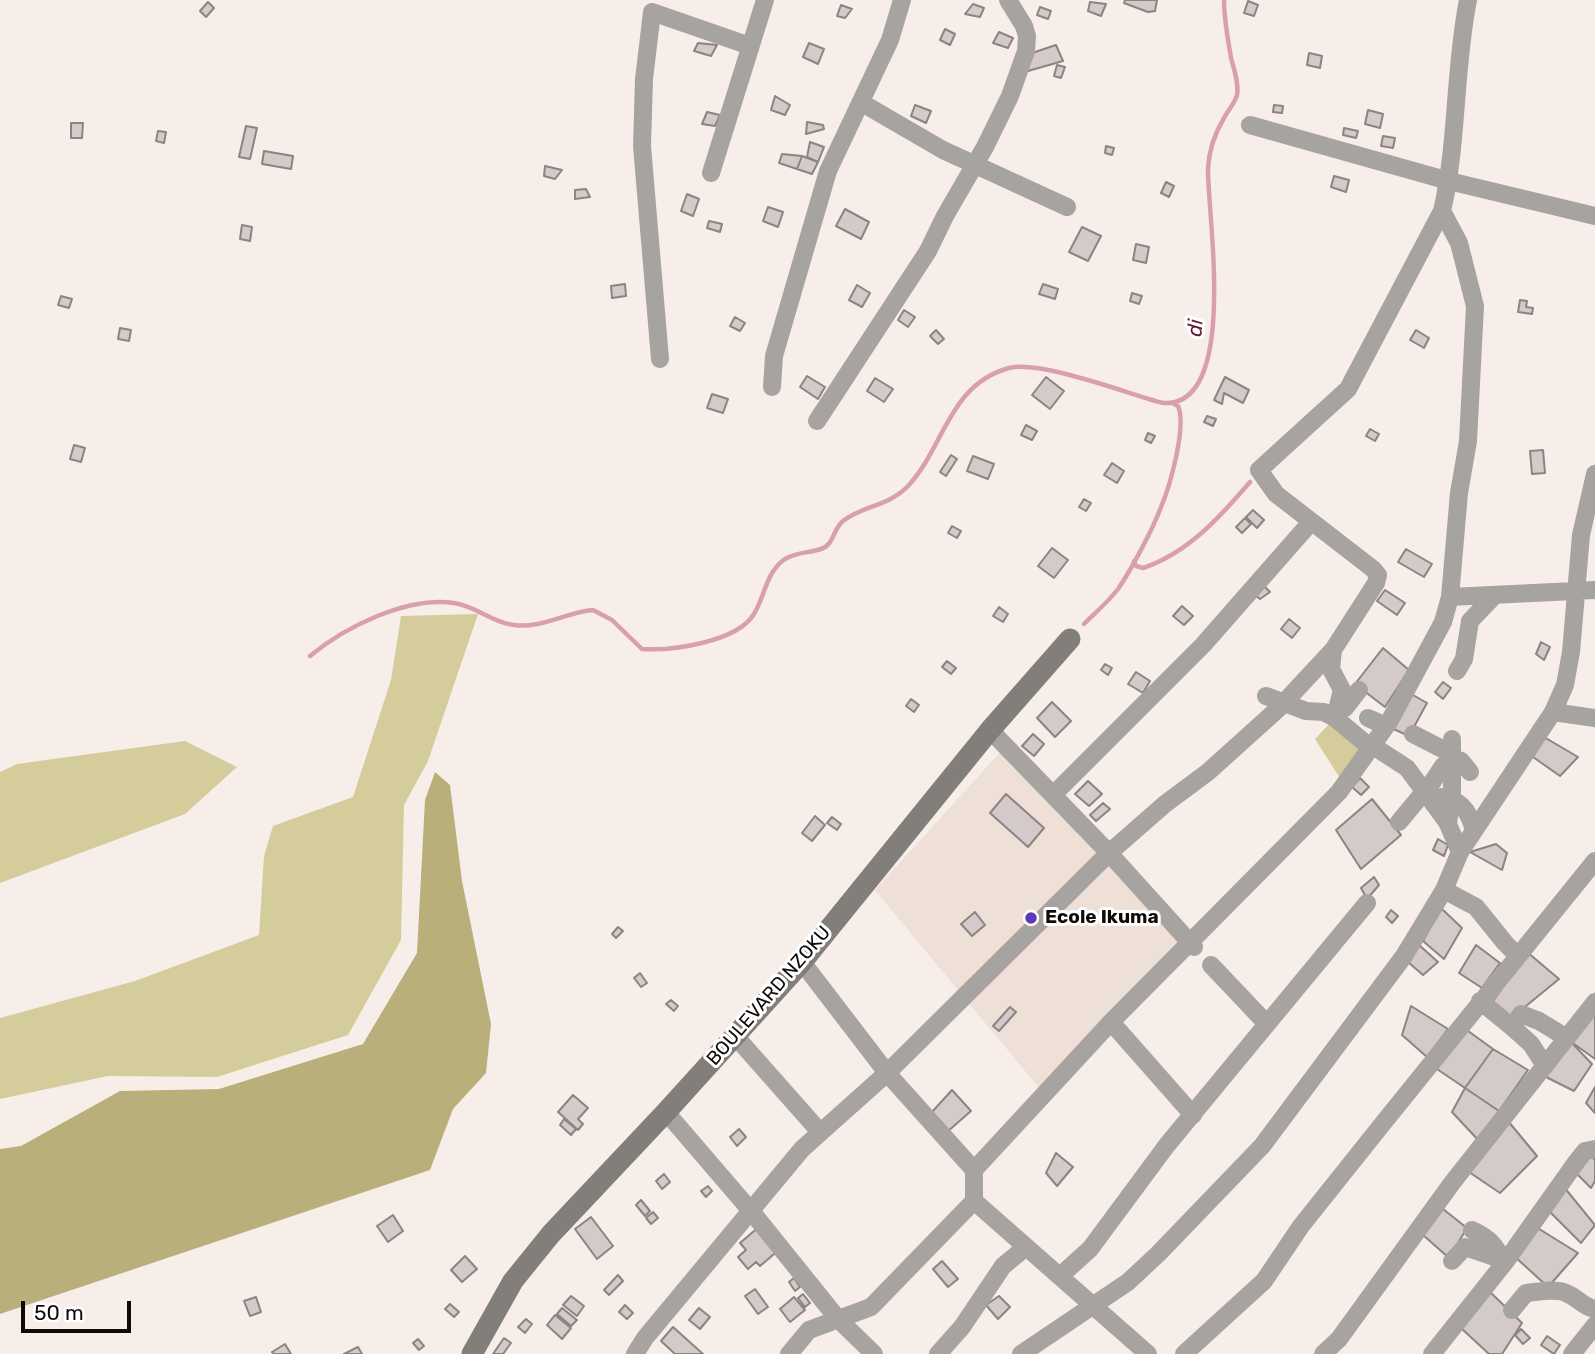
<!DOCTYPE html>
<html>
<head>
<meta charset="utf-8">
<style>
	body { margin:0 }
	#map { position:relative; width:1595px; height:1354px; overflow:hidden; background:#f7eeea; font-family:Rubik,sans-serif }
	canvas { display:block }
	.scale { position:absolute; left:21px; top:1301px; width:110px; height:32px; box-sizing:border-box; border:4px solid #0e0b0a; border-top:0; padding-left:9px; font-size:21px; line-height:24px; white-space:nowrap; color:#0e0b0a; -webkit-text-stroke:5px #fff; paint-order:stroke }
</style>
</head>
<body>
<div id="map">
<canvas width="1595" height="1354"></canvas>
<div class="scale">50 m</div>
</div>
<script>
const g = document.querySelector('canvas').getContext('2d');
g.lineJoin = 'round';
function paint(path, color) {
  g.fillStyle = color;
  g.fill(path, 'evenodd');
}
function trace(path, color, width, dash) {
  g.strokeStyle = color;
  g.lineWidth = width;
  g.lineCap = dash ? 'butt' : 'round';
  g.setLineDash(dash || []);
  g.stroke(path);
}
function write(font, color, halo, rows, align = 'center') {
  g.font = font + ' Rubik,sans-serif';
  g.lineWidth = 6;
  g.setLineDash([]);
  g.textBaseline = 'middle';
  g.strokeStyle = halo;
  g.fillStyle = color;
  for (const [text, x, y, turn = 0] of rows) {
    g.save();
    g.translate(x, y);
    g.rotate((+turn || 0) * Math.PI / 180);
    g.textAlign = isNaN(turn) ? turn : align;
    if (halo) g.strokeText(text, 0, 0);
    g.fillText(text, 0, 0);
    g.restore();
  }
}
paint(new Path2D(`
	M1004,748l185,197 -144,150 -170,-205z`), '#efe0d7');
paint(new Path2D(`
	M478,614l-50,147 -24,44 -3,135 -53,95 -131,42 -109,-1 -108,23v-81l135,-37 124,-46 5,-79 9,-30 80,-29 38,-117 10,-64z
	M1335,718l36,30 -28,35 -28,-44z
	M185,741l52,26 -52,47 -185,69v-111l17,-8z`), '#d5cc9c');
paint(new Path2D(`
	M435,772l15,13 12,96 29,143 -5,49 -33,36 -23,61 -430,144v-165l21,-3 99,-55 99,-2 144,-45 54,-91 8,-153z`), '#b8af7a');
trace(new Path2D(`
	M1134,561l2,5 7,2c45,-15 77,-51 107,-86
	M1084,624c11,-11 24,-22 34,-35 13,-19 35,-60 43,-82 9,-21 26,-81 17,-101l-4,-2
	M310,656c35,-29 97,-60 144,-53 22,3 39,20 60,22 27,4 53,-13 79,-15l19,10 30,29c30,2 95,-7 112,-35 11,-18 12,-42 31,-55 12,-7 24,-6 36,-10 13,-4 12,-20 22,-28 19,-15 46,-15 65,-35 36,-38 41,-102 101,-118 32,-8 119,26 154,35 77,5 44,-190 45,-235 1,-17 7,-35 16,-50 4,-8 11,-15 13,-23 2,-12 -3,-26 -6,-37 -3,-19 -7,-38 -7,-58`), '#da9fad', 4.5);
const building = new Path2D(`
	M1125,0h32l-2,11 -7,1 -24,-9z
	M1248,1l10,4 -4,11 -10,-3z
	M208,2l6,6 -8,9 -6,-6z
	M1090,2l16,2 -5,12 -13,-5z
	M973,4l11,4 -4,9 -15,-3z
	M841,5l11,4 -7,9 -8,-2z
	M1040,7l11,4 -3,8 -11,-4z
	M945,29l10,5 -5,11 -10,-5z
	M999,32l14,6 -5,10 -15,-5z
	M698,43l19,2 -6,11 -17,-5z
	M809,43l15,6 -6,15 -15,-7z
	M1056,45l7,16 -35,10 1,-17z
	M1309,53l13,3 -2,12 -13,-3z
	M1057,65l8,2 -4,11 -7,-2z
	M775,96l15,9 -5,10 -14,-5z
	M915,105l16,6 -5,12 -15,-7z
	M1274,105l9,1 -1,7 -9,-1z
	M1368,110l15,4 -3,14 -15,-4z
	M707,112l13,3 -5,11 -13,-2z
	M807,122l16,3 1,4 -18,5z
	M71,123h12l-1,15h-11z
	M246,126l11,2 -7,31 -11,-2z
	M1344,128l14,3 -2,7 -13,-3z
	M158,131l8,1 -2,11 -8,-2z
	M1383,136l12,2 -2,10 -12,-2z
	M810,142l14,5 -6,15 -11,-5z
	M1106,146l8,2 -2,7 -7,-2z
	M264,151l29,5 -2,13 -29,-5z
	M782,154l20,2 -5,13 -18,-6z
	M802,156l16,6 -6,12 -15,-5z
	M545,166l17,4 -7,9 -11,-3z
	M1334,176l15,4 -3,12 -15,-5z
	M1166,182l8,4 -5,11 -8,-4z
	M586,189l4,8 -15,2v-9z
	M687,194l12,5 -6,17 -12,-5z
	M768,207l15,5 -5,15 -15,-6z
	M845,209l24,13 -8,17 -25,-13z
	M709,221l13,3 -2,8 -13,-4z
	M242,225l10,2 -2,14 -10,-2z
	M1082,227l19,9 -13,25 -19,-9z
	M1136,244l13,3 -3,16 -13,-3z
	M625,284l1,12 -14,2 -1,-12z
	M1043,284l15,5 -3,10 -16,-5z
	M857,285l13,8 -8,14 -13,-7z
	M1132,293l10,3 -3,8 -9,-3z
	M61,296l11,3 -3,9 -11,-3z
	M1520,300l7,1 -1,6 7,1 -1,6 -14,-2z
	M904,310l11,7 -7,10 -10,-7z
	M735,317l10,6 -5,8 -10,-5z
	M120,328l11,2 -2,11 -11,-2z
	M936,330l8,9 -6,5 -8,-8z
	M1416,330l13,8 -5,10 -14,-8z
	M807,376l18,11 -7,12 -18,-12z
	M1046,377l18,14 -14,18 -18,-14z
	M1225,377l24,13 -6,13 -19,-10 -2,11 -8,-4z
	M875,378l18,11 -9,13 -17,-11z
	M712,394l16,5 -5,14 -16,-5z
	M1207,416l9,3 -3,7 -9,-4z
	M1026,425l11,6 -5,9 -11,-5z
	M1370,429l9,5 -4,7 -9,-5z
	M1148,433l7,3 -4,7 -6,-3z
	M74,445l11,3 -4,14 -11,-3z
	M1543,450l2,23 -13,1 -2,-23z
	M951,455l6,4 -11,17 -6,-4z
	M973,456l21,8 -6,15 -21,-8z
	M1112,463l12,8 -7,12 -13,-8z
	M1084,499l7,4 -5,8 -7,-4z
	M1253,510l11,10 -7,8 -11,-11z
	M1245,518l6,6 -9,9 -6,-6z
	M952,526l9,5 -4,7 -9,-5z
	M1052,548l16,12 -14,18 -16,-12z
	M1406,549l26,15 -8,13 -26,-15z
	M1259,581l11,11 -10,7 -11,-9z
	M1385,590l20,13 -8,12 -20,-14z
	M1182,606l11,10 -9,9 -11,-9z
	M999,607l9,7 -5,8 -10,-6z
	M1289,619l11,9 -8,10 -11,-9z
	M1541,642l9,5 -6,13 -8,-6z
	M1383,648l26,22 -24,37 -30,-23z
	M947,661l9,7 -5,6 -9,-7z
	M1105,664l7,4 -4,7 -7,-5z
	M1136,672l14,9 -7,12 -15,-9z
	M1443,682l8,6 -8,11 -8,-7z
	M1406,691l21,12 -18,33 -22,-10z
	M911,699l8,6 -5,7 -8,-6z
	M1052,702l19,19 -16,16 -18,-19z
	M1033,734l11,10 -10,12 -12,-10z
	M1544,737l34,20 -18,19 -27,-19z
	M1360,778l9,9 -8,8 -9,-8z
	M1088,781l14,13 -13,12 -14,-12z
	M1006,794l38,34 -16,19 -38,-34z
	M1372,799l29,36 -40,34 -25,-39z
	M1103,803l7,6 -14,12 -6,-6z
	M815,816l10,9 -13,16 -10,-8z
	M832,817l9,7 -4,6 -10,-7z
	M1438,839l10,6 -4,11 -11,-6z
	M1496,844l11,9 -5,17 -32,-18z
	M1374,877l5,8 -12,14 -6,-11z
	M1441,908l21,20 -18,31 -21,-18z
	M1391,910l7,6 -6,7 -6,-6z
	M975,912l10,13 -13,11 -11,-12z
	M618,927l5,4 -7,7 -4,-4z
	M1419,945l19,17 -15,13 -15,-13z
	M1476,945l24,18 -18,25 -23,-15z
	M1527,952l32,27 -33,27 -10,12 -27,-11z
	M640,973l7,10 -6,4 -7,-9z
	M671,1000l7,6 -4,5 -8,-7z
	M1411,1006l37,23 -21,28 -25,-22z
	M1010,1007l6,5 -17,19 -6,-5z
	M1595,1008v51l-25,-18z
	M1464,1028l29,21 -28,39 -31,-21z
	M1570,1041l22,23 -18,27 -28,-14z
	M1493,1049l35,21 -29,41 -34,-23z
	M1595,1087v26l-9,-10z
	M1465,1088l34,23 -19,31 -28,-30z
	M952,1090l19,21 -24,21 -15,-20z
	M573,1095l15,13 -10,11 5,5 -5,6 -20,-18z
	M564,1119l12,10 -5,6 -11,-10z
	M1508,1121l29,35 -37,37 -34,-23z
	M739,1129l7,8 -9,9 -7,-9z
	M1588,1152l7,8v21l-4,7 -18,-18z
	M1056,1153l17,14 -16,19 -11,-13z
	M664,1174l6,8 -8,7 -6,-8z
	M708,1186l4,5 -6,6 -5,-6z
	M1564,1187l31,38 -14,18 -34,-34z
	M641,1200l9,11 -5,5 -9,-11z
	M1443,1209l24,19 -18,30 -26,-23z
	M653,1212l5,6 -7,6 -5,-6z
	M393,1215l10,16 -15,11 -11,-16z
	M591,1217l22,29 -16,13 -22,-30z
	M760,1226l20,23 -20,17 -4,-4 -8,7 -10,-12 8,-7 -6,-7z
	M1536,1227l42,26 -30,34 -35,-32z
	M465,1256l12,13 -15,13 -11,-12z
	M942,1261l16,18 -10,8 -15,-18z
	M618,1275l5,6 -14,14 -5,-5z
	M794,1278l6,9 -5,4 -6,-9z
	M755,1289l13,18 -10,7 -13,-18z
	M1488,1290l34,33 -20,31h-13l-28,-26z
	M803,1294l7,9 -5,4 -7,-9z
	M571,1296l13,10 -7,10 -14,-11z
	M999,1296l11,11 -12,12 -12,-14z
	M256,1297l5,15 -11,4 -6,-15z
	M794,1297l11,13 -15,12 -10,-13z
	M450,1304l9,8 -5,5 -9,-8z
	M625,1305l8,8 -6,6 -8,-7z
	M562,1308l15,12 -6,6 -14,-12z
	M699,1308l11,9 -10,12 -11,-9z
	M555,1315l16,13 -9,11 -15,-14z
	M526,1319l6,5 -7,9 -7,-6z
	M673,1327l30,27h-28l-14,-13z
	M1521,1329l9,9 -7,6 -8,-9z
	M1547,1336l13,9 -6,9 -13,-9z
	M504,1338l7,5 -8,11h-10z
	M418,1339l6,7 -5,4 -6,-7z
	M285,1344l6,10h-17l-2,-2z
	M358,1347l4,7h-18z`);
paint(building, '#d4cac9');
trace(building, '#8c8382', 2);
trace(new Path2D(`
	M862,103l81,47 124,57
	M1250,125l199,56 146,35
	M711,173l54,-173
	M660,359l-18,-213 2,-67 8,-67 98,34
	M772,387l2,-31 54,-185 62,-131 12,-40
	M817,421l111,-170 17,-35 40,-69 25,-51 16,-45 1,-15 -3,-10 -16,-26
	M1450,597l145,-7
	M1333,650l-2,19 11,21 -7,28
	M1457,671l7,-12 6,-38 25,-26
	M1266,696l40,15 18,1 11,6 36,30
	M1345,708l14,-18
	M1553,712l42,6
	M1368,718l18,8
	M990,730l119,123 85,94
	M1413,734l39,20
	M1373,746l34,22 40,54 13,30
	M1053,795l150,-150 108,-123
	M1441,797c20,2 29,16 33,34
	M1399,822l34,-41 10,-15 10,-8 8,3 9,11
	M1448,824l4,-33v-52
	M1444,890l32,17 29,36 12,12
	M802,962l85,111 87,97
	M1211,965l55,58
	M1480,1001l32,26
	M1111,1022l82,93
	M736,1037l84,95
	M1545,1066l-14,-22 -19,-17 9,-13 18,7 28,17
	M666,1112l85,99 87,108 36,35
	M974,1201l174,153
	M1472,1230c13,6 25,14 28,28
	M1452,1261l13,-14 41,14
	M1060,1276l30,-27 77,-104 200,-242
	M1512,1310l14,-17c12,-1 29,-5 40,0 11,4 17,14 29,16
	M635,1354l10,-16 157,-189 85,-76 222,-220 56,-49 43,-32 71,-64 54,-58 43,-67 2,-8 -5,-6 -97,-75 -17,-24 89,-81 94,-178c16,-69 12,-141 26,-211
	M789,1354l20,-24 62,-23 103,-106v-31l137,-148 228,-230 50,-70 54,-100 7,-25 9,-104 9,-52 7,-135 -16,-63 -17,-32
	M938,1354l24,-27 41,-61 23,-19
	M1021,1354l107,-72 30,-28 104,-108 142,-190 40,-66 16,-38 93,-140 12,-27 6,-33 10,-117 14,-61
	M1184,1354l80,-73 37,-55 83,-104 211,-261
	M1323,1354l16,-15 113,-156 143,-181
	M1432,1354l74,-93 71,-100 8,-10 10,-2
	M1572,1354l23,-29`), '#a6a3a0', 18);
trace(new Path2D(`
	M472,1354l41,-73 38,-47 115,-122 136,-150 188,-232 80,-91`), '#827e7a', 21);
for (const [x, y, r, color] of [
	[1031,918,7,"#5d3ab2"]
]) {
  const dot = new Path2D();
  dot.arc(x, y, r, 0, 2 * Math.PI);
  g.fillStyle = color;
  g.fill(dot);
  trace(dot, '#fff', 2.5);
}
write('bold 19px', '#0e0b0a', '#fff', [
	["Ecole Ikuma",1045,918]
], 'left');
write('19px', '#0e0b0a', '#fff', [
	["BOULEVARD NZOKU",769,996,-49]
]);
write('italic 21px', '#631e35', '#fff', [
	["di",1196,328,-85]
]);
</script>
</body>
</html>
